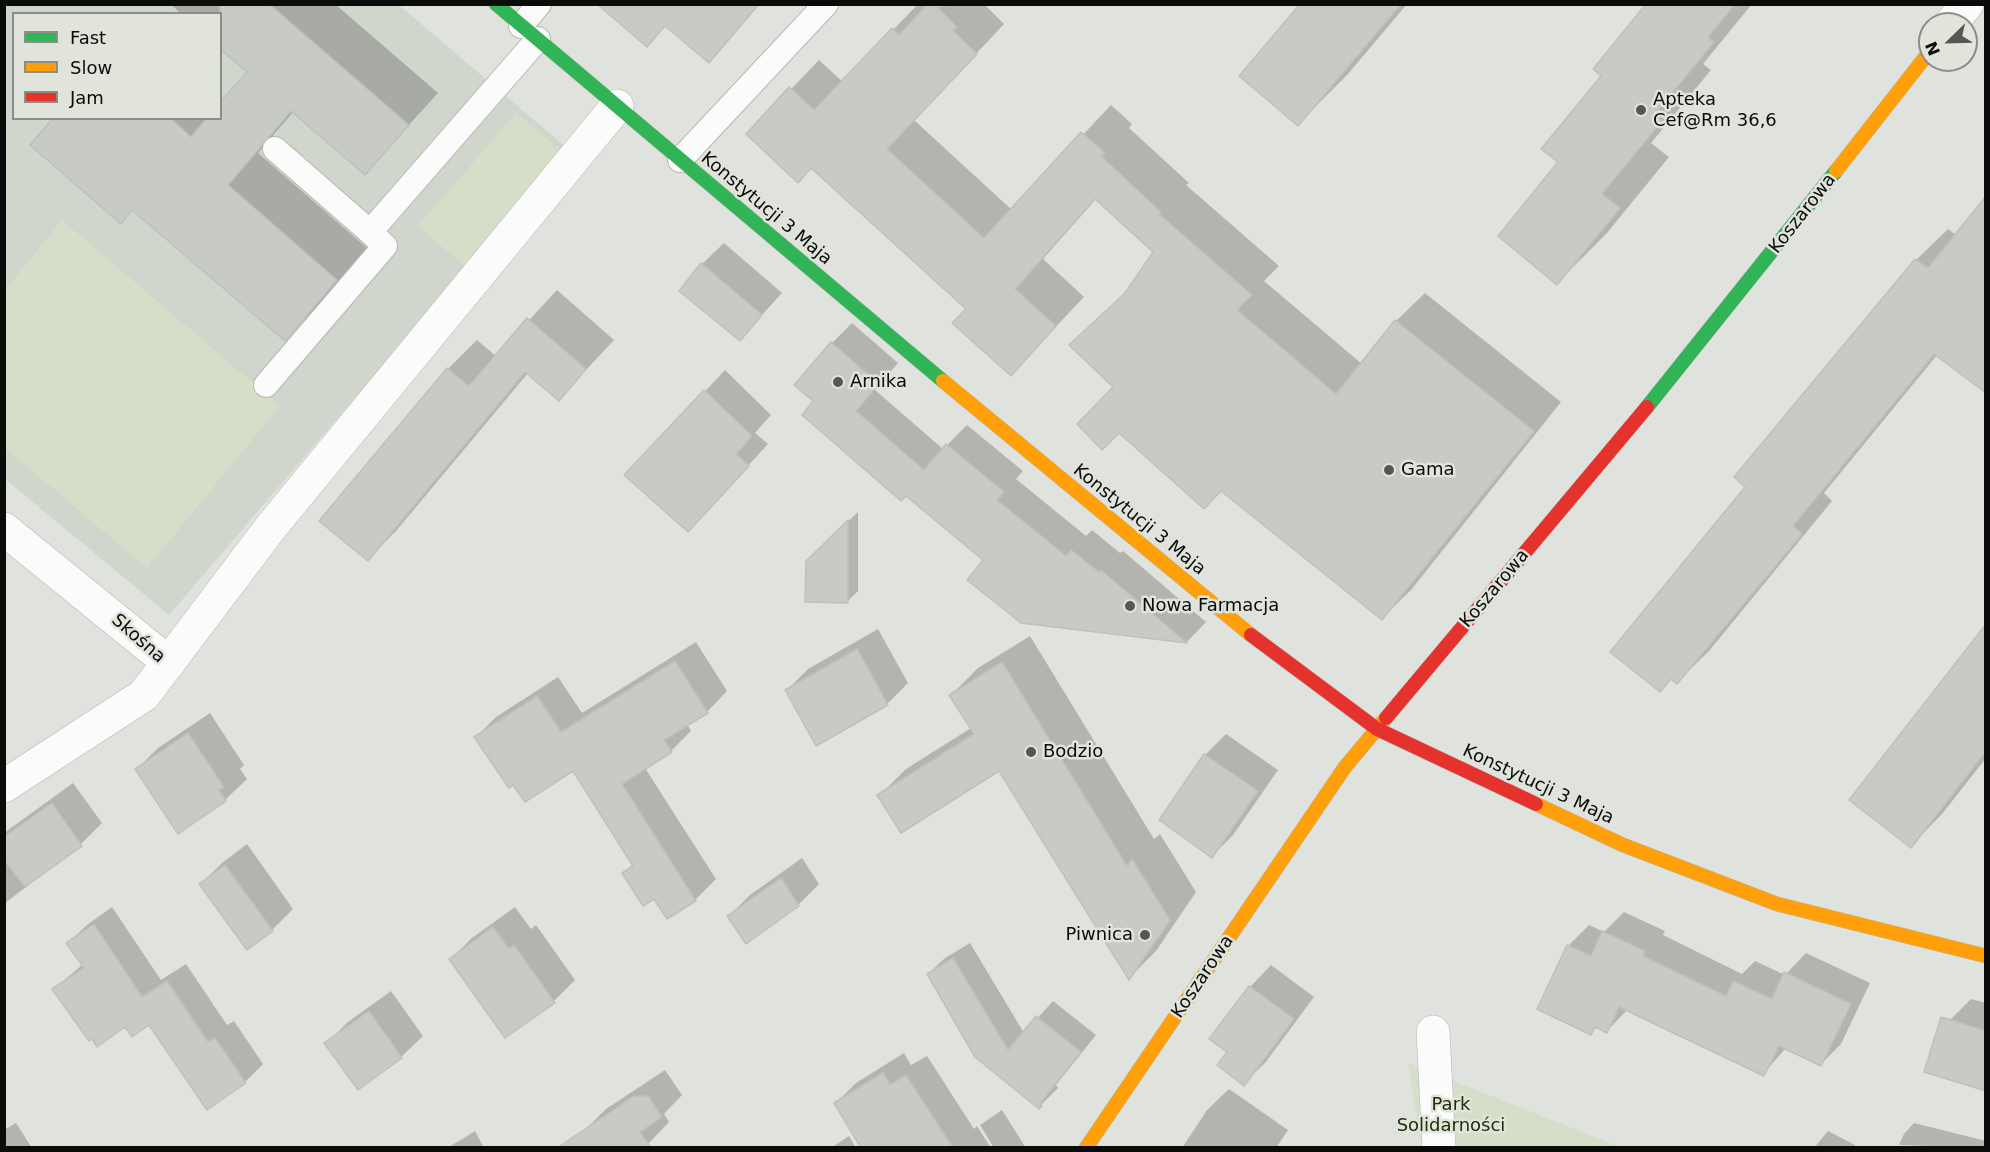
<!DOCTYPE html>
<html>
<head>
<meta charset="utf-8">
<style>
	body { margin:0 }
	#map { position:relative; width:1990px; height:1152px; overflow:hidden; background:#e0e2dd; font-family:"DejaVu Sans",sans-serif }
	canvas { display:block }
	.frame { position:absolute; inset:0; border:6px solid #0a0c09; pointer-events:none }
	.legend { position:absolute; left:12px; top:12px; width:210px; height:108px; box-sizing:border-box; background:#e0e4db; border:2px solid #8a8e87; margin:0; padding:8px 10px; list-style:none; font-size:18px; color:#0a0c09 }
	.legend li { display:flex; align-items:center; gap:12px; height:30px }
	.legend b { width:30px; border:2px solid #8a8e87 }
	.north { position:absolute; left:1918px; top:12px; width:60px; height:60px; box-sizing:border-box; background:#e0e4db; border:2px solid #8a8e87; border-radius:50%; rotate:247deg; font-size:16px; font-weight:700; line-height:24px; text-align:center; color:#0a0c09 }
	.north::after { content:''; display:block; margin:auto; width:21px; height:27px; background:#555753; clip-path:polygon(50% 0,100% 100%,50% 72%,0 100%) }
</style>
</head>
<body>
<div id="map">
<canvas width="1990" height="1152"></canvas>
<div class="frame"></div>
<ul class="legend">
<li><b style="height:8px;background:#30b455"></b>Fast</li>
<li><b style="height:8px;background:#ff9f0a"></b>Slow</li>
<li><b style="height:8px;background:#e5322d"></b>Jam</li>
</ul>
<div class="north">N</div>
</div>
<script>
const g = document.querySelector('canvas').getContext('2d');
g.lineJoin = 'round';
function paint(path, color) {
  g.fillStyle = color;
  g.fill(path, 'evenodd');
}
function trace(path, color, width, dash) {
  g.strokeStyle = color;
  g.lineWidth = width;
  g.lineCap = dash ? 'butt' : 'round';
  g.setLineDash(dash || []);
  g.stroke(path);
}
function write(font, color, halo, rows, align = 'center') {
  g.font = font + ' "DejaVu Sans",sans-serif';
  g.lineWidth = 5;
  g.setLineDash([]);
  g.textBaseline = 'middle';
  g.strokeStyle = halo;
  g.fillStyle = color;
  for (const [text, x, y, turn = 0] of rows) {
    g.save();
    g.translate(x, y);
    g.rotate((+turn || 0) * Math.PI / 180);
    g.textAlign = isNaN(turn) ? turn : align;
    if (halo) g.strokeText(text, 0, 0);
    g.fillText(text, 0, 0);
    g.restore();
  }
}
paint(new Path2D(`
	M4,5h395l169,144 -399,466 -164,-136zM14,14h206v104h-206z`), '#d1d6cc');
paint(new Path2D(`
	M516,113l46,38 -96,116 -48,-41z
	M62,220l218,186 -133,162 -142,-120v-158z
	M1408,1063l212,84h-198z`), '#d4dec8');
paint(new Path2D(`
	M171,4h164l103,89 -73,80 -71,-62 -36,42 109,95 -52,61 -30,30 -152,-130 -12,13 -66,-104h165l29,-46 -29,-58h-39z
	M606,4h154l-51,57 -42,-36 -20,20z
	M918,4l10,3 56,-3 20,20 -90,96 98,90 99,-105 21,19 -3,4 60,55 -3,2 93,81 -15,15 98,83 34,-43 29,-28 136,109 -150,188 -29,28 -267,-231 -16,-70 31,-29 25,-36 -59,-53 -53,60 41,38 -73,77 -43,-65 -156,-142 -64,-33 71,-74 24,22z
	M1302,4h105l-59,70 -50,50z
	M1648,4h104l-49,60 8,6 -60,73 18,14 -62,76 -50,50 3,-121 43,-86z
	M1948,229l8,6 -19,120 -113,138 8,8 -123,150 -32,31 -5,-4 -12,12 87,-203 169,-227z
	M724,243l58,50 -42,46 -38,-75z
	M557,290l57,50 -55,59 -31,-26 -132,158 -28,28 -46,-38 126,-152 29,-29 19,16z
	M852,323l46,40 -23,27 68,59 24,-24 56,46 -7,8 70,57 6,-6 28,23 3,-2 83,71 -19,20 -166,-20 -36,-63 -169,-158 16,-58z
	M725,370l46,45 -16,18 13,11 -60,65 -81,-34z
	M858,512v79l-11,11 -28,-52z
	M1986,626v132l-44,56 -31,32z
	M878,629l30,54 -21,21 -100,-14 21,-21z
	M1030,636l124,203 6,-5 36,58 -40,59 -27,27 -129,-209 -121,27 27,-27 65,-41 -20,-33 27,-27z
	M696,642l31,49 -20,21 -20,12 4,7 -20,20 -26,17 71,111 -21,21 -28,17 -13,-20 -30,-24 10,-10 -60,-94 -98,-32 20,-20 62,-40 24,36z
	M210,713l34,52 -4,4 7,10 -22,21 -88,-31 21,-21z
	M1226,734l52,36 -45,65 -21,21 -7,-101z
	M73,783l29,40 -21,21 -77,60v-71z
	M247,844l46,65 -21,21 -71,-46 21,-21z
	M802,858l17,26 -21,21 -69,11 21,-21z
	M112,907l49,73 25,-16 41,61 7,-4 29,43 -18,18 -96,-59 -23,2 -72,-36 29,-25 -15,-21 19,-18z
	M515,907l16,22 5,-4 39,55 -21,21 -48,35 -55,-77 21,-21z
	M1624,912l41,19 -2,4 79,39 13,-13 30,14 21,-22 64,30 -29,61 -20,20 -35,-16 -23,26 -136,-64 -20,21 -10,-5 -6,7 -23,-87 21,-21 15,7z
	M970,943l54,90 29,-32 43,34 -40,50 2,3 -19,19 -111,-133 17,-16z
	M1271,965l43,32 -49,66 -22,21 -14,-32 -18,-14 39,-51z
	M391,991l32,45 -22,21 -43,31 -32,-44 22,-22z
	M1971,999l15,4v86l-36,-69z
	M904,1053l7,12 16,-9 47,73 3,-3 14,22h-84l-71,-45 20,-20z
	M665,1070l17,25 -18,19 5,8 -21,22 -63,-14 21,-21z
	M1229,1089l59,41 -12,18h-94l25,-38z
	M1002,1110l24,38h-32l-14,-23z
	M16,1123l16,25h-28v-18z
	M1914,1123l72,18v7l-87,-3 5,-11z
	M475,1131l9,17h-36l1,-1z
	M1828,1131l27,14 -1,3h-40z
	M849,1136l7,12h-25z`), '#0003');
const building = new Path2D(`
	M220,4h49l140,121 -44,50 -74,-64 -63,74 109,95 -52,61 -153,-131 -11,14 -91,-79 23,-27h117l21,19 16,-19h13v-16l27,-30 -27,-23z
	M597,4h162l-50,59 -44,-37 -18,21z
	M928,4h6l23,23 -4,4 24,23 -90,95 97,89 97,-106 24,21 -3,4 59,55 -2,2 93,81 -15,15 99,84 59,-74 139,111 -152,189 -161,-129 -17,18 -85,-76 -17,17 -25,-26 36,-37 -44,-42 56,-52 28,-41 -58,-53 -80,90 41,37 -45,50 -59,-53 14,-14 -155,-141 -13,15 -52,-49 43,-47 25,23 78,-82 7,7z
	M1300,4h101l-103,122 -59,-50z
	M1646,4h89l-27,33 6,5 -60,73 8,6 -60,73 18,14 -63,77 -59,-49 60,-74 -17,-13 60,-73 -8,-7z
	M1986,196v197l-52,-39 -141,172 9,8 -125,150 -6,-5 -11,13 -50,-40 135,-165 -11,-10 181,-218 13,9z
	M701,263l61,52 -22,26 -61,-50z
	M527,318l59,51 -27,32 -34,-29 -157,189 -49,-40 128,-153 22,18z
	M831,342l48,42 -23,27 68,59 22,-26 58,48 -7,8 69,56 5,-6 28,22 3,-1 85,72 -166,-20 -54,-43 16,-20 -77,-64 -5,5 -99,-86 11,-14 -19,-16z
	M704,390l48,46 -16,18 13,12 -61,66 -64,-57z
	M848,520v83l-43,-1 1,-41z
	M1986,624v127l-75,97 -62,-48z
	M857,649l31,56 -72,41 -31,-56z
	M675,661l33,52 -44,27 8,12 -50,32 74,117 -29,18 -13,-20 -11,7 -21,-33 11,-7 -60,-95 -48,31 -12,-17 -4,3 -35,-51 63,-41 24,36z
	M1002,662l125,204 5,-7 38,61 -41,60 -130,-209 -98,62 -24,-38 97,-61 -25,-39z
	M188,733l36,54 -5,3 7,11 -48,33 -43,-65z
	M1204,754l54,37 -46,67 -53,-38z
	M52,803l30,43 -57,41 -21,-27v-23z
	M225,865l48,66 -26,19 -48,-66z
	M781,878l18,28 -53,38 -19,-28z
	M94,924l48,73 25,-16 41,61 7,-4 31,45 -39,27 -58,-85 -17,12 -7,-10 -28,20 -5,-8 -3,2 -37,-52 32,-21 -18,-25z
	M493,927l16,22 5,-4 41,58 -50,35 -56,-79z
	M1602,931l43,20 -2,5 83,40 7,-15 39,18 12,-27 67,32 -30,62 -42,-20 -15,30 -145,-69 -12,26 -12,-6 -4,8 -54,-26 30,-64 24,11z
	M953,958l55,92 28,-34 45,36 -41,51 2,3 -3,3 -64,-52 -48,-83z
	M1249,986l45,33 -50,67 -27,-21 10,-13 -18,-13z
	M369,1011l33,47 -44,32 -34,-47z
	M1941,1017l45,14v60l-62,-19z
	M883,1073l7,12 16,-10 47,73h-92l-27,-45z
	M634,1096h14l14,21 -22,15 11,16h-94z`);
paint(building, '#c8cac6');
trace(building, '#bec0bd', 1.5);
const lane = new Path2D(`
	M521,26l18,-22
	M275,149l95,83 168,-193
	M680,160l146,-156
	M266,385l119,-139 -15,-14`);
const street = new Path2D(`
	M1951,24l16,-20
	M4,529l165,134
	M4,786l140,-91 127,-168 346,-421
	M1433,1032l6,116`);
const fast = new Path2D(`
	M496,4l447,377
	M1647,407l189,-236`);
const slow = new Path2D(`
	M1836,171l94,-120
	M943,381l308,254
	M1536,804l87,41 154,59 209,52
	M1086,1148l259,-381 41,-49`);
const jam = new Path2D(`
	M1251,635l126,94 159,75
	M1386,718l261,-311`);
trace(lane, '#b6b8b4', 26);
trace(street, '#b6b8b4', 34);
trace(fast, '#b6b8b4', 15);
trace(slow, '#b6b8b4', 15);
trace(jam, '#b6b8b4', 15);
trace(lane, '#fafbfa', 24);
trace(street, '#fafbfa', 33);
trace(fast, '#30b455', 14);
trace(slow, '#ff9f0a', 14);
trace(jam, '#e5322d', 14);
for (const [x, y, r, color] of [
	[1641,110,6,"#555753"],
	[838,382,6,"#555753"],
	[1389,470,6,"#555753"],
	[1130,606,6,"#555753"],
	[1031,752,6,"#555753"],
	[1145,935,6,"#555753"]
]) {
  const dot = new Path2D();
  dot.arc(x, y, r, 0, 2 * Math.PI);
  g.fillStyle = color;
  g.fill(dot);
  trace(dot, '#e0e4db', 2);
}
write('18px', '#0a0c09', '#e0e4db', [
	["Apteka",1653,100],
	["Cef@Rm 36,6",1653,121],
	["Arnika",850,382],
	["Gama",1401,470],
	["Nowa Farmacja",1142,606],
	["Bodzio",1043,752],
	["Piwnica",1133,935,"right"]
], 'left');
write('18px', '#0a0c09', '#e0e4db', [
	["Konstytucji 3 Maja",766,209,40],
	["Koszarowa",1803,214,-52],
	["Konstytucji 3 Maja",1139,520,39],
	["Koszarowa",1495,589,-50],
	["Skośna",138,639,41],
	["Konstytucji 3 Maja",1538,785,25],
	["Koszarowa",1203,977,-56]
]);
write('18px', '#202e09', '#e0e4db', [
	["Park",1451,1105],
	["Solidarności",1451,1126]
]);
</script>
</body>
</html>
